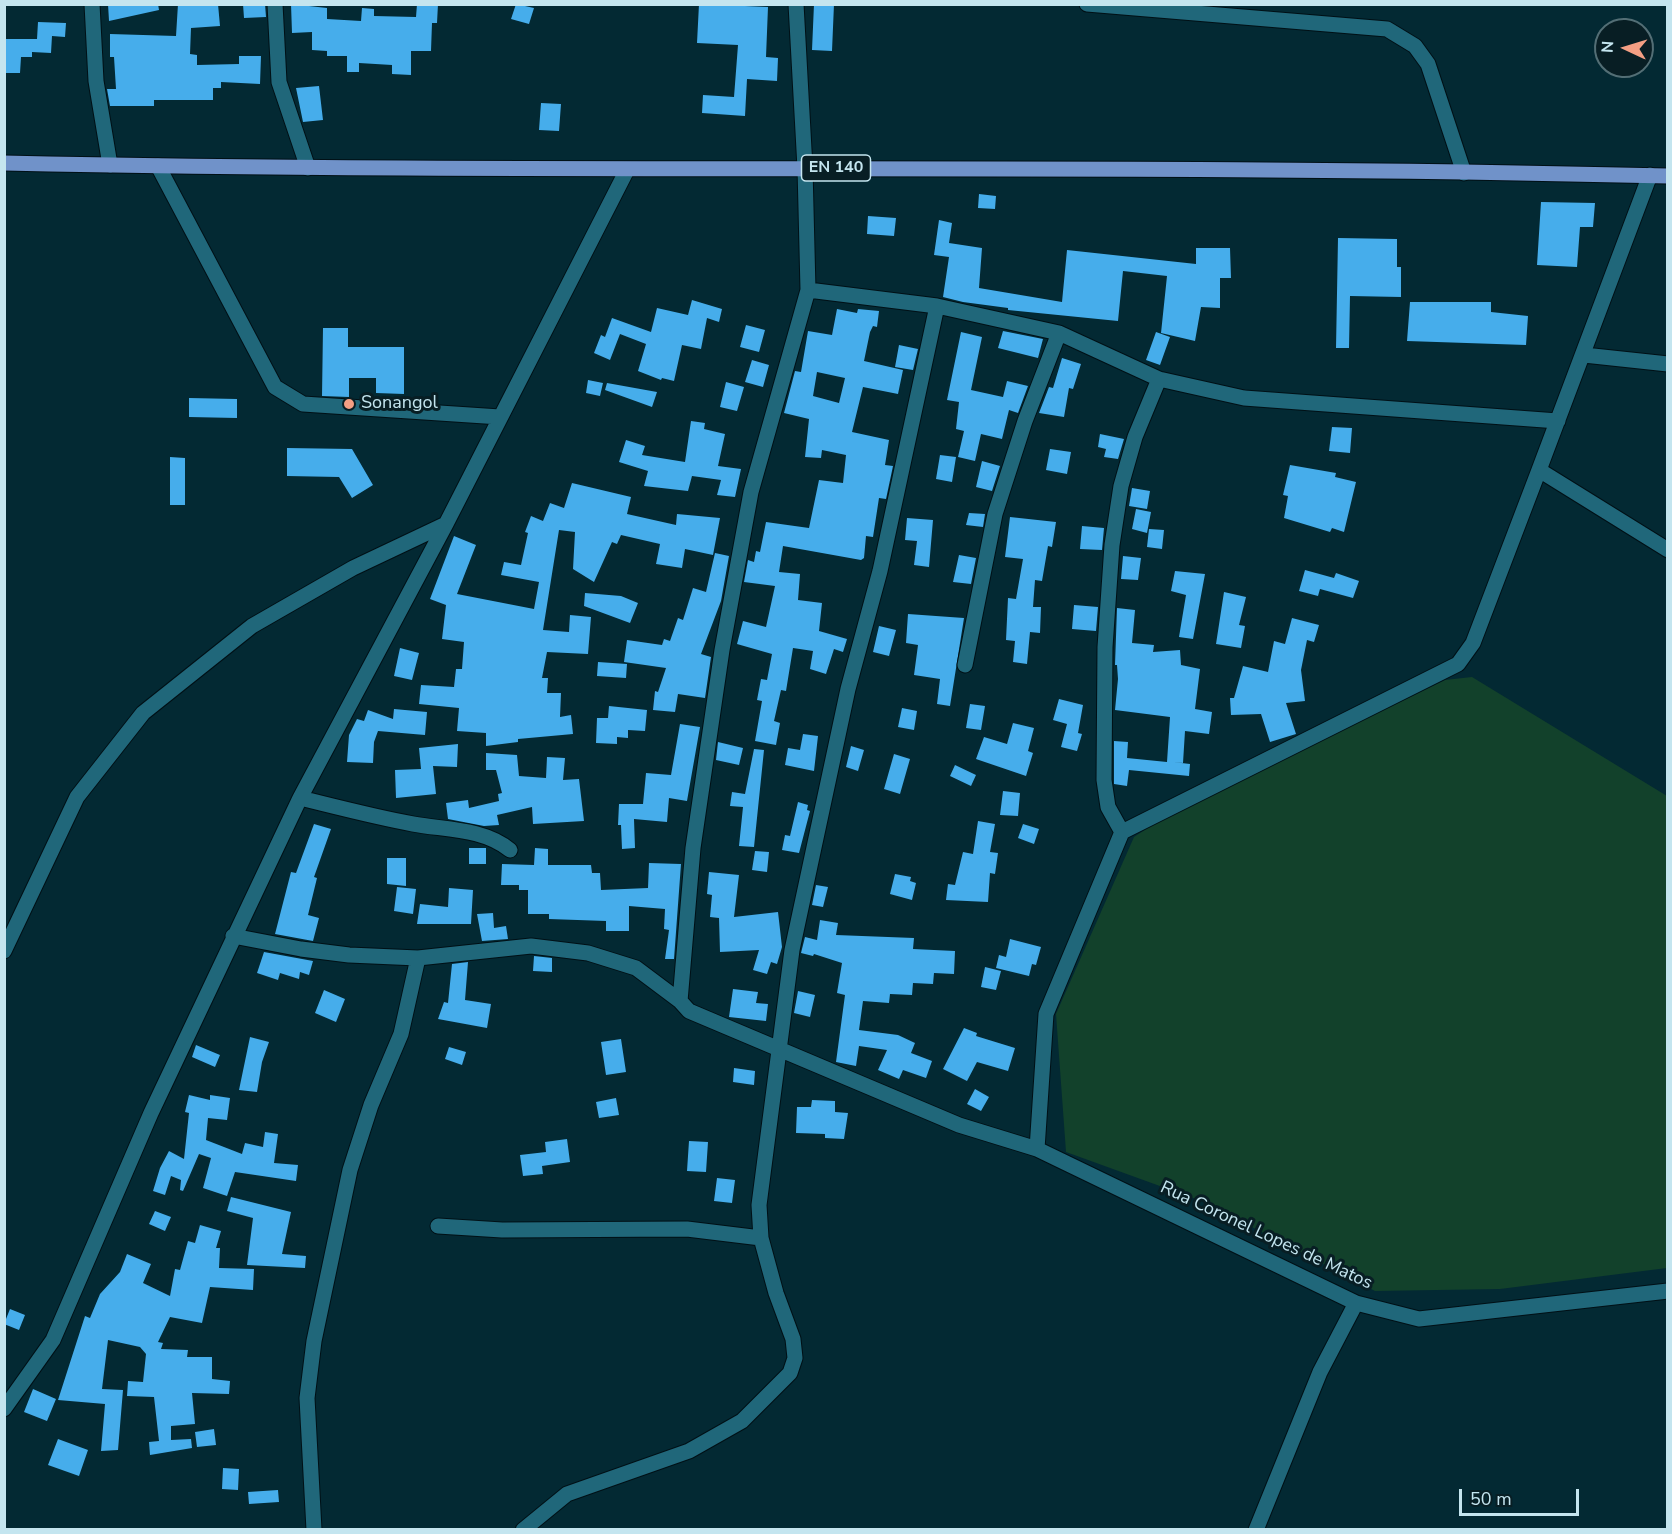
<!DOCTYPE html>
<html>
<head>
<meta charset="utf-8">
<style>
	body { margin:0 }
	#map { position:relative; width:1672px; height:1534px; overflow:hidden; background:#032933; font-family:"Nunito Sans",sans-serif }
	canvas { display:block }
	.frame { position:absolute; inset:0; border:6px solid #c4e5ef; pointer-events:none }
	.north { position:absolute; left:1594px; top:18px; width:60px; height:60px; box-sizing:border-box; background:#081e24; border:2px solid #536e75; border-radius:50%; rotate:274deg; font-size:16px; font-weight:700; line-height:24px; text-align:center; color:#c4e5ef }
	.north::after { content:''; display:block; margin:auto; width:21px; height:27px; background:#f39f84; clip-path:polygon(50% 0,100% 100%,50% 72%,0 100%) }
	.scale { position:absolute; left:1459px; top:1489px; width:120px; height:27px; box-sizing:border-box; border:3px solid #c4e5ef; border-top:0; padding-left:8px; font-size:18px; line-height:21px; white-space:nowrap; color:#c4e5ef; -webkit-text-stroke:4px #081e24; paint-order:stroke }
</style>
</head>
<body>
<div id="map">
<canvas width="1672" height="1534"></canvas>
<div class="frame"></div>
<div class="north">N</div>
<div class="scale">50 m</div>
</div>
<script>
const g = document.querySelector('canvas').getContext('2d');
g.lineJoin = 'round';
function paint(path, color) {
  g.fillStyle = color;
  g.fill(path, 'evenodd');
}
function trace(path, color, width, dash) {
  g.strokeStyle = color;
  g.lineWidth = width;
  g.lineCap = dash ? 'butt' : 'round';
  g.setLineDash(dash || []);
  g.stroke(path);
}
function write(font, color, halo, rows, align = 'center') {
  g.font = font + ' "Nunito Sans",sans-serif';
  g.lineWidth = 6;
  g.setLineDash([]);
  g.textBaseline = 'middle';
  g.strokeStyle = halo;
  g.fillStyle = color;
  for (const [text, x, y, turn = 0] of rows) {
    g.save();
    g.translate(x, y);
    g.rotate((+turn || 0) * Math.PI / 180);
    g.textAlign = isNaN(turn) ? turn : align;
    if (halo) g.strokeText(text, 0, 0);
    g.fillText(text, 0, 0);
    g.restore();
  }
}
paint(new Path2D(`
	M1472,677l195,119v472l-167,21 -125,2 -171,-89 -138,-50 -10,-138 78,-177 32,-21 279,-136z`), '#12412b');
paint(new Path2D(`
	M108,4h50l1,6 -50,11z
	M178,4h40l2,22 -29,2 -1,26 7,1v10l42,-1v-8h22l-1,28 -39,-2v6h-8v12h-59v6h-44l-3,-17h9l-2,-32h-4v-23l66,2z
	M243,4h22l1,13 -22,1z
	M291,4l36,4v11l34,2 1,-13 12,1v7l42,1 1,-13h21l-1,19h-5l-1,28h-20v24l-19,-1v-9l-33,-2v9h-12v-16h-20v-5l-15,-1v-18l-20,1z
	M516,4l18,4 -5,16 -18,-5z
	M699,4l69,3 -2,50 12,1 -1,23 -30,-2 -2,37 -43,-3 1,-18 31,2 4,-52 -41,-2z
	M814,4h20l-2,47 -20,-1z
	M38,22l28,1 -1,14 -13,-1 -1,17 -19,-1v5h-11l-1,16h-16v-34h33z
	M319,86l4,34 -20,2 -7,-34z
	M541,103l20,1 -2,27 -20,-1z
	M979,194l17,2 -1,13 -17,-1z
	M1541,202l54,1 -2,24h-13l-3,40 -40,-2z
	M868,216l28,2 -2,18 -27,-2z
	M939,220l13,3 -3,20 33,5 -3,40 83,14 5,-52 129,14v-16h34l1,30h-11v30l-19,-1 -6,34 -34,-8 6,-57 -44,-5 -5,50 -110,-11v-2l-45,-6 -20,-5 6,-40 -15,-2z
	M1338,238l59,1v28h4v30l-51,-1 -1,52h-13z
	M692,300l30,9 -3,13 -12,-4 -6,31 -19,-4 -8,36 -12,-3 -1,2 -23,-9 8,-27 -26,-10 -10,26 -16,-7 7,-18 4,2 7,-19 39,14 6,-24 31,7z
	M1410,302h81v10l37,4 -2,29 -119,-4z
	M837,309l20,4 1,-4 21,2 -2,16 -4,-1 -3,6 -6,29 39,9 -5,24 -35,-7 -11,45 37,8 -4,25 8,1 -7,33 -7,-1 -6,39 -7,-1 -2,22 -3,2 -78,-14 -4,26 21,2 -2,26 24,3 -3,28 28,8 -4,13 -9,-3 -8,25 -16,-5 3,-18 -20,-3 -7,43 -5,-1 -7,31 6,2 -4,22 -21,-4 7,-40 -5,-1 4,-21 6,1 5,-26 -35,-10 6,-23 23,6 9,-41 -31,-4 4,-22 6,2 2,-11 4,1 6,-30 43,6 10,-48 24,3 3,-28 -24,-5 -1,8 -16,-1 4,-38 -25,-6 11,-42 6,1 7,-41 24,4zM817,372l28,6 -6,25 -26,-7z
	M746,325l19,5 -6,22 -19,-5z
	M323,328h25v19h56v47l-28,-1v-15h-27v19l-27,-1z
	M1003,331l40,8 -5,19 -40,-10z
	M961,332l21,5 -11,53 32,7 4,-16 21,5 -10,27 -9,-3 -7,29 -21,-5 -6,27 -17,-4 6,-26 -8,-2 3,-27 -12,-2z
	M1156,332l14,5 -10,28 -14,-5z
	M899,345l19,4 -5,21 -18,-3z
	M1062,358l19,6 -8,25 -4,-1 -5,29 -25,-4 10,-26 4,1z
	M752,360l17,5 -6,22 -18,-5z
	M588,380l15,3 -3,13 -14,-3z
	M726,382l18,5 -7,24 -17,-4z
	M607,383l50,9 -5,15 -47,-17z
	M189,398l48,1v19l-48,-1z
	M691,421l14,2 -1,6 21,5 -7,32 23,3 -6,28 -18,-2 4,-15 -29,-4 -4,15 -44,-5 4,-15 -29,-9 7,-22 19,6 -3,9 43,7z
	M1332,427l20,1 -2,25 -21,-2z
	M1100,434l24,5 -6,20 -14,-2 2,-8 -8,-2z
	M287,448l65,1 21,36 -21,13 -13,-21 -52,-1z
	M1050,449l21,3 -4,22 -21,-4z
	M940,455l16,2 -4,25 -16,-3z
	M170,457l15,1v47h-15z
	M982,461l18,5 -8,25 -16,-4z
	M1290,465l46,8 -1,4 21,5 -12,50 -12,-4 -2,4 -46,-14 4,-22 -5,-1z
	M572,483l59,14 -4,17 49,11 1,-11 43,4 -7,37 -28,-6 -3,19 -26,-4 4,-20 -39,-9 -4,9 -5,-2 -18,40 -21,-13 2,-37 -16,-2 -16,100 26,2 1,-17 21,2 -3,37 -41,-2 -5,26h6l-1,15h14l-1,24 11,-2 2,19 -55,5v3l-32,4v-13l-29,-2 2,-23 -40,-4 2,-19 33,2 2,-18h6l2,-27 -22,-3 4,-34 -16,-6 24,-63 22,9 -19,49 77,15 5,-27 -38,-7 3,-13 17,3 7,-32 -3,-1 6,-16 12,5 7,-18 14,5z
	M1132,488l18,3 -3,18 -18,-3z
	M1136,509l15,3 -4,21 -15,-4z
	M969,513l16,1 -2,13 -17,-2z
	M1010,517l46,5 -4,25 -4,-1 -6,35 -7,-1 -2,27h8l-1,26 -10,-1 -3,32 -14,-2 2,-21 -9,-1 2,-42 8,1 7,-40 -18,-2z
	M907,518l26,2 -4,47 -15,-2 3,-24 -12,-1z
	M1082,526l22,2 -2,22 -22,-1z
	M1149,529l15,1 -2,19 -15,-2z
	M715,553l14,3 -8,45 -20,53 10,3 -6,41 -27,-4 -3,18 -22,-2 2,-19 3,1 8,-24 -42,-6 3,-22 35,5 2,-6 6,2 8,-23 5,2 10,-32 13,4z
	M959,555l17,3 -5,26 -18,-2z
	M1123,556l18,2 -3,22 -17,-1z
	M1305,570l29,8 2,-5 23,8 -6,17 -33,-9 -2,7 -19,-5z
	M1175,571l30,3 -12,65 -14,-2 7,-42 -15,-4z
	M1224,592l22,5 -7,28 6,1 -4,22 -25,-4z
	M585,593l36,3 17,7 -8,20 -46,-17z
	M1074,605l24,2 -2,24 -24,-2z
	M1117,608l18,2 -3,33 22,2 -1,7 27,-2 1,15 19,4 -5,40 17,3 -3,22 -24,-3 -2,32 -10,-1 17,2 -1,12 -60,-6 -2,16 -13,-2v-43l14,1 -1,16 40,4 3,-45 -55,-7 3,-31 -1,-14h-2z
	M908,614l56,4 -14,88 -13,-2 3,-25 -26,-4 4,-30 -12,-2z
	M1292,618l27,7 -5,17 -7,-2 -6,30 4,31 -19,2 10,31 -26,8 -9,-28 -30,1 -1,-17h4l9,-32 25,6 6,-31 11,3z
	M879,626l17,4 -7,26 -16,-4z
	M400,648l19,5 -7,27 -18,-4z
	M598,662l29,2 -1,14 -29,-2z
	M1059,699l24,6 -5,28 4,1 -5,17 -16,-4 6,-23 -14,-4z
	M970,704l15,2 -4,24 -15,-2z
	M609,706l38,4 -2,21 -17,-1v8l-11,-1v7l-21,-1 1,-25h11z
	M902,708l15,3 -3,19 -16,-3z
	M394,709l33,3 -2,23 -47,-4 -4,11 -1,21 -26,-1 2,-27 8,-16 7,2 4,-11 25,9z
	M1013,723l21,5 -6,23 5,2 -7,23 -50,-17 8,-22 23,7z
	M680,724l20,3 -13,74 -18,-3 -2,24 -33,-3 1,29 -13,1 -1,-24h-3l1,-21h24l3,-31 25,2z
	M803,734l15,2 -4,35 -29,-6 3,-17 12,2z
	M718,742l25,6 -4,17 -23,-5z
	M458,744l-1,23 -24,-1 3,28 -40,4 -1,-28 26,-1 -2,-21z
	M851,746l13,4 -6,21 -12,-4z
	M754,749l10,1 -10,97 -15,-1 4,-39 -13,-1 2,-14 13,2z
	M486,753l31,2 2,21 27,2 1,-21 18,1 -2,22 16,-1 5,42 -51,3 -1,-17 -35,8 2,10 -15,1 -36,-7 -2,-16 22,-3 1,8 30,-7 -1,-7 4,-1 -6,-23h-10z
	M894,754l16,5 -10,35 -16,-5z
	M955,765l21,10 -5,11 -21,-10z
	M1003,791l17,2 -2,23 -18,-1z
	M798,802l10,3 -1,5 3,1 -11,42 -17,-3 3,-15 5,1z
	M978,821l17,3 -5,28 8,1 -3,21 -5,-1 -2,29 -42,-2 2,-16 7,1 8,-33 10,2z
	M314,824l17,5 -17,48 3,1 -9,37 11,3 -6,23 -38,-7 16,-62 5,1z
	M1023,824l16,5 -5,15 -16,-6z
	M469,848h17v16h-17z
	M535,848l13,1v16h43l1,8h8l1,17 47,-2 1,-25 32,1 -7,95h-9l4,-29 -5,-1 1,-20 -36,-3v25h-23v-10l-57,-2v-5h-21v-24h-9v-5h-18l1,-21 32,1z
	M755,851l14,1 -2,20 -15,-2z
	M387,858h19v28l-19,-2z
	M709,872l30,3 -5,42 44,-5 4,35 -5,17 -6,-2 -4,12 -14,-4 6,-20 -39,2 -1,-34 -9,-1 2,-22 -5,-1z
	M895,874l16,3 -1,4 6,2 -4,17 -22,-6z
	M816,885l12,2 -5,20 -11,-2z
	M397,887l19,2 -3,25 -19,-3z
	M449,888l24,2 -2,34h-54l3,-20 28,3z
	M493,913l1,15 12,-2 2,13 -26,2 -5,-27z
	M820,920l18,3 -2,12 78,3 -1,11 42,2 -1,23 -20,-1 -1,11 -20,-1 -1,12 -22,-1 -1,9 -26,-2 -4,29 39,5 17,8 -4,10 21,8 -6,17 -23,-8 -4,9 -21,-9 9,-20 -28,-4 -3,20 -20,-4 9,-67 -8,-2 5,-30 -28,-9 -1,2 -12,-3 4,-16 12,3z
	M1010,939l31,8 -5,18 -4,-1 -3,12 -33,-8 3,-13 7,2z
	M264,952l49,9 -4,14 -9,-3 -1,7 -19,-6 -2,7 -21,-7z
	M534,956l18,2v14l-19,-1z
	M468,962l-3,38 26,4 -4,24 -49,-9 6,-17 4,1 4,-39z
	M985,967l16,4 -5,19 -15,-3z
	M733,989l25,3 -2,11 12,1 -2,17 -37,-4z
	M324,990l21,9 -9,23 -21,-9z
	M798,991l17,4 -5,22 -16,-4z
	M964,1028l13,5 -1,3 39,12 -7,23 -31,-9 -10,19 -24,-12z
	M250,1037l19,5 -7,20 -5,30 -18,-2z
	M621,1039l5,33 -20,3 -5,-33z
	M196,1045l24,10 -5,12 -23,-10z
	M449,1047l17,5 -4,13 -17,-6z
	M734,1068l21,3 -1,14 -21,-3z
	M975,1089l14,8 -8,14 -14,-7z
	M189,1095l21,5v-5l20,3 -3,22 -19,-2 -2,22 36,14 3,-11 18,4 2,-15 13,2 -4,29 24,2 -2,16 -61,-9 -8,24 -24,-8 8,-30 -12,-4 -16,37 -3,-1 1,-10 -10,-4 -6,19 -12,-4 7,-23 9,-17 15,8 5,-46 -4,-1z
	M616,1098l3,17 -20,3 -3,-16z
	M812,1100l23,1v11l13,1 -4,26 -19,-1v-4l-29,-1 1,-26h14z
	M567,1139l3,23 -28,4 1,8 -20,2 -3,-21 26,-3 -1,-10z
	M689,1141l19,1 -2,30 -19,-1z
	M717,1178l18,2 -3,23 -18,-2z
	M231,1197l60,15 -9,42 24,2 -1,12 -58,-3 6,-47 -26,-7z
	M155,1211l16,6 -6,14 -16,-7z
	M200,1225l21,6 -5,17h4l-1,20 35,1 -1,21 -43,-3 -8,36 -32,-6 -12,25 5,1 -2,6 27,1 -1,7h25v22l18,2 -1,13 -37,-1 3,31 -24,2v14l20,-1 1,9 -42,7 -1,-13 10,-1 -5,-44 -27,-1 1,-15 15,1 3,-28 -6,-7 -32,-7 -6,49 21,1 -5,60 -17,1 4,-47 -47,-4 27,-84 5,2 10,-24 20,-22 7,-18 24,10 -8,19 27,13 5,-27 5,1 8,-29 7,2z
	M10,1309l15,6 -6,15 -15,-6z
	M33,1389l23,10 -9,22 -23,-9z
	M214,1429l2,16 -19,2 -2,-15z
	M58,1439l30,11 -9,26 -31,-11z
	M223,1468l16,1 -1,21 -16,-1z
	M278,1490l1,12 -30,2 -1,-12z`), '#46adeb');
const minor = new Path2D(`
	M92,4l4,77 14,84
	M275,4l4,78 29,86
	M796,4l9,164 3,122 -57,202 -29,158 -29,198 -13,153 9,10 270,114 78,24 319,154 63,16 249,-28
	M1087,4l300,25 28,17 13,18 36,109
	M158,166l117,221 28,17 197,13
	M1650,175l-111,295 129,80
	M808,290l129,16 122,27 100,46 85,19 314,23
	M1584,355l84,9
	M965,665l30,-151 30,-93 34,-88
	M300,798c37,9 75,19 113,26 32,6 70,4 97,26
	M1122,832l-14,-25 -4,-27 1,-133 7,-102 9,-59 14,-49 24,-58
	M233,936l68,13 48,6 69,3 113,-12 57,7 48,15 44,33
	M4,951l73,-154 66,-84 109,-87 101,-58 93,-44
	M1037,1149l9,-135 76,-182 336,-168 15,-21 66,-173
	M438,1226l64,4 185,-1 74,9
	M4,1409l49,-69 98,-227 149,-315 146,-274 181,-354
	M314,1530l-7,-132 7,-57 36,-171 21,-65 30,-71 17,-76
	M523,1530l44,-36 122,-43 53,-30 48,-48 5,-15 -2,-19 -17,-46 -15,-55 -2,-33 33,-255 56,-261 32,-118 57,-265
	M1256,1530l64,-158 36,-69`);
const major = new Path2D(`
	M4,163c555,12 1109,-1 1664,13`);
trace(minor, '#001016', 17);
trace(major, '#001016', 17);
trace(minor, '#20677a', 15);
trace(major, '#7092c9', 15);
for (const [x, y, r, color] of [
	[349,404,6,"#f39f84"]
]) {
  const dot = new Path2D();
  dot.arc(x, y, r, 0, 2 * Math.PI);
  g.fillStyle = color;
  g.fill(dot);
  trace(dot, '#081e24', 2);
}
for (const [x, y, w] of [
	[836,168,69]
]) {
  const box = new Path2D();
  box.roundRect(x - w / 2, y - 13, w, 26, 4.5);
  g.fillStyle = '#081e24';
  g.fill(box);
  trace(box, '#c4e5ef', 1.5);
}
write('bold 16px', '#c4e5ef', null, [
	["EN 140",836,168]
]);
write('18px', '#c4e5ef', '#081e24', [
	["Sonangol",361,404]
], 'left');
write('18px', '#c4e5ef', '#081e24', [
	["Rua Coronel Lopes de Matos",1266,1236,25]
]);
</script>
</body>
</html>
